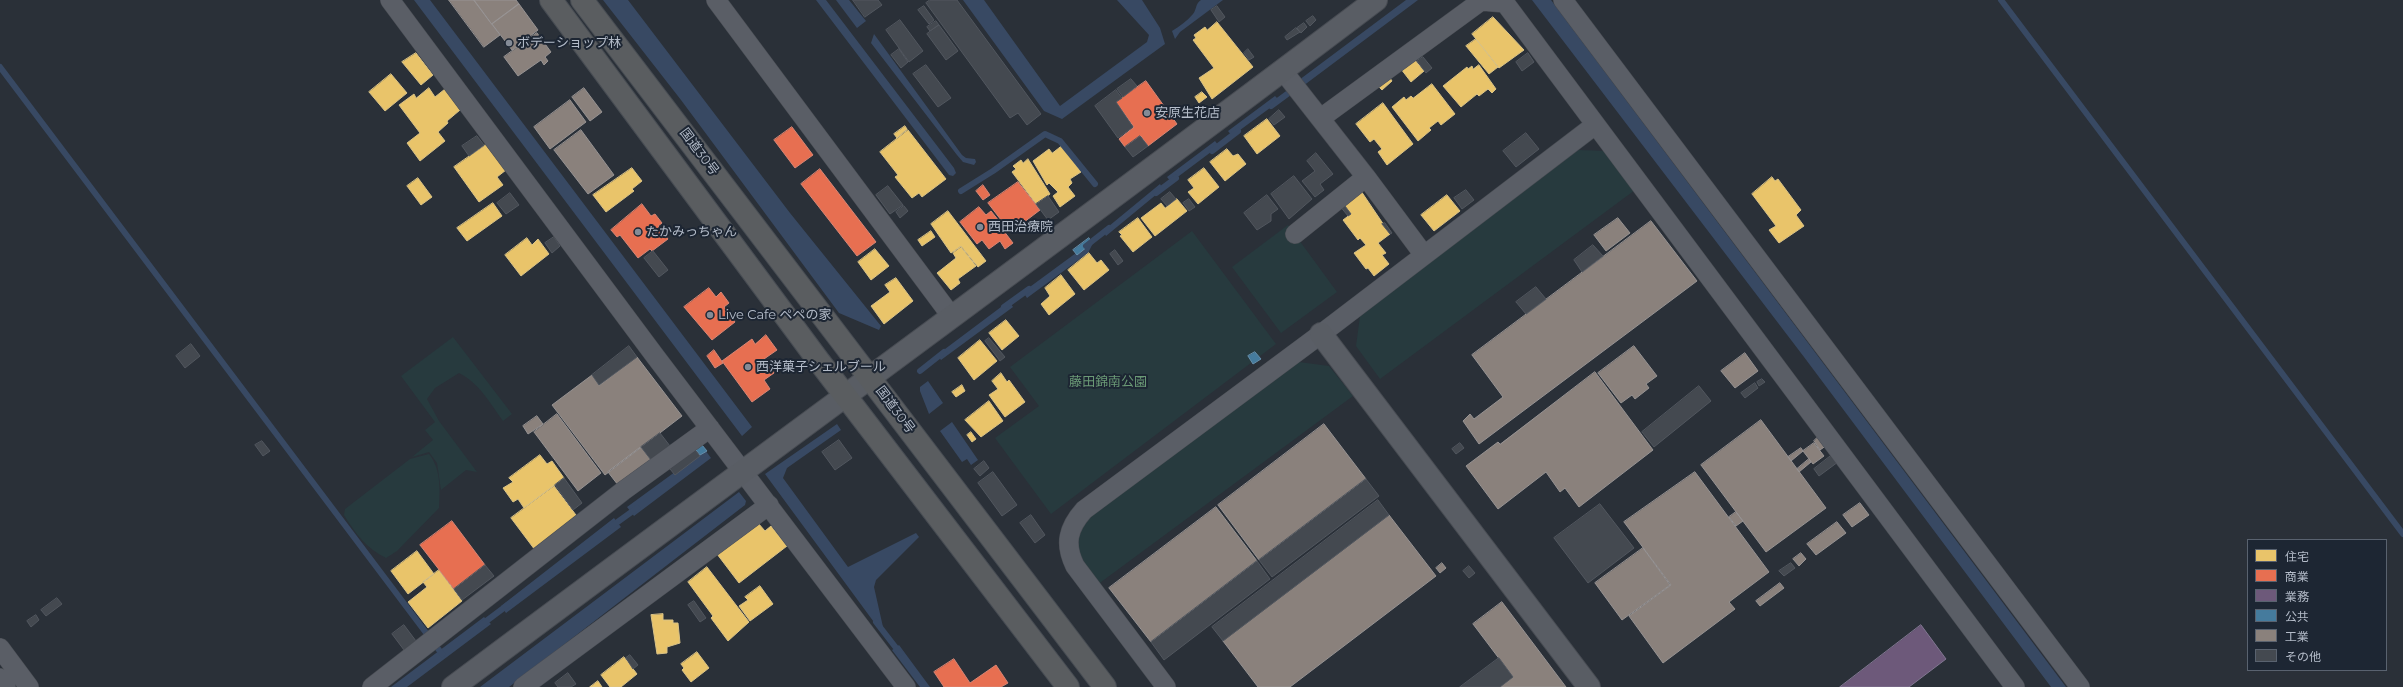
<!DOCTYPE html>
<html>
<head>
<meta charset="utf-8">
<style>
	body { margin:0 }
	#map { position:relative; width:2403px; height:687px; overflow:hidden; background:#2a3038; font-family:Montserrat,"Noto Sans JP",sans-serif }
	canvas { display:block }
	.legend { position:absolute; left:2247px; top:539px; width:140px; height:132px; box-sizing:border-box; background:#1d2633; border:1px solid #59626f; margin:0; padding:5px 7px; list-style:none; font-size:12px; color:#b4bcc9 }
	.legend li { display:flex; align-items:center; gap:8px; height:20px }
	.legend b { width:20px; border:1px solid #59626f }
</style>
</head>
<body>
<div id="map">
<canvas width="2403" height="687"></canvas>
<ul class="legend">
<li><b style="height:11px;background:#e9c46a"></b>住宅</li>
<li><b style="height:11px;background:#e76f51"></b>商業</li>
<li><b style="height:11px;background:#6d597a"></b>業務</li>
<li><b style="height:11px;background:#457b9d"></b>公共</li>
<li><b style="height:11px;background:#8a817c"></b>工業</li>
<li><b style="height:11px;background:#444950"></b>その他</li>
</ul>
</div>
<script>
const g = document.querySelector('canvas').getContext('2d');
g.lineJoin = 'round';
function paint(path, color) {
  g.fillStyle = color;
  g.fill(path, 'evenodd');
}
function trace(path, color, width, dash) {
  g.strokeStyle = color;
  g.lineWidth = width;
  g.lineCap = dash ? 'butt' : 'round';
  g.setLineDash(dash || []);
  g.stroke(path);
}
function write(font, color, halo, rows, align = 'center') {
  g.font = font + ' Montserrat,"Noto Sans JP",sans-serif';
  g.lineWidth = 4;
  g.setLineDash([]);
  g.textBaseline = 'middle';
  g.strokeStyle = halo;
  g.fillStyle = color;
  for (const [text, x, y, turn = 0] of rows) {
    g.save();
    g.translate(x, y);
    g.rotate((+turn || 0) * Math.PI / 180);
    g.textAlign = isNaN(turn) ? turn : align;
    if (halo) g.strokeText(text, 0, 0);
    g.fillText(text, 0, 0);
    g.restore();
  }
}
paint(new Path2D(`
	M1578,150l28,1 29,39 -255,189 -24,-33 4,-30z
	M1288,225l49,67 -56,41 -49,-66z
	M1192,231l84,113 -225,170 -56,-76 44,-32 -29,-39z
	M453,337l59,77 -9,7c-13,-18 -24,-38 -44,-48l-24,15 -8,11 12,22 38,51 -11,-2 -25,20 -4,-27 -8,-11 -17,5 21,-17 -8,-10 10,-8 -34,-46z
	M1299,362l30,4 24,30 -256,189 -23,-30 8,-32z
	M429,454c12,15 11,35 10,54l-42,43 -11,7c-19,-9 -31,-25 -42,-43l1,-6 65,-50z`), '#273a3e');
paint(new Path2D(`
	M414,0h16l322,427 -10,9z
	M603,0h25l162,213 91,113 -2,4 -40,-17 -158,-213z
	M816,0h10l128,168 2,5 -3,3 -4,-1z
	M836,0h13l17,21 -9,7z
	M963,0h21l76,106 87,-64 2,-7 -32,-35h25l18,28 5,16 -103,75 -18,-8z
	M1201,0h22l-43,32 -5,7 -3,-8c8,-5 15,-10 21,-17 4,-5 2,-10 8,-14z
	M1406,0h12l-115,86 -4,-6z
	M1532,0h19l515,687h-15l-247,-330z
	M874,34l88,121 4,3 9,1 1,3 -2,3 -11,-3 -6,-7 -86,-112z
	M1275,96l4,4 -5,5 -42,31 -4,-5z
	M1215,141l4,5 -48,36 -4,-5z
	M1160,184l3,5 -57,47 -3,-5z
	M1093,243l-5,10 -61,45 -4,-6 53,-39 2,1z
	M1009,301l4,6 -72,53 -4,-5z
	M928,381l15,22 -14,11 -9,-23v-4z
	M952,422l26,38 -7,5 -4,-6 -5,3 -22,-31z
	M837,424l4,6 -54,38 -4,10 65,89 68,-34 3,4 -43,43 -2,7 9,40 -4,2 -114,-155z
	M705,450l6,8 -77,58 -7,-9z
	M739,492l7,9 -1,4 -236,182h-29z
	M614,518l7,9 -115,86 -5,-7z
	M484,617l7,7 -84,63h-16z
	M899,645l31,42h-10l-28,-37z`), '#384963');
const homes = new Path2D(`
	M1493,17l31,33 -25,18 -27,-34z
	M1217,22l36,45 -41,32 -13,-21 15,-10 -21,-28 3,-2 -2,-3 11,-8 2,3z
	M1476,39l22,28 -9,7 -23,-28z
	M416,53l17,22 -12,10 -19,-23z
	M1414,59l10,12 -13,11 -10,-13z
	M1479,65l17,24 -4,4 -4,-4 -9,7 -2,-2 -16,13 -18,-21 24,-19 1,2 4,-3 1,3z
	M391,74l16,19 -22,18 -16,-19z
	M1390,78l2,3 -10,9 -3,-3z
	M1432,84l23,30 -14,11 -3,-4 -9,7 2,2 -13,11 -26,-34 12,-10 2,3 5,-4 2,2z
	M429,88l6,9 10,-8 15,21 -13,11 1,2 -10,9 7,9 -25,20 -13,-18 13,-10 -21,-28 15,-11 2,4z
	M1202,92l5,5 -8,6 -4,-6z
	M1383,103l30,41 -26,21 -9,-13 4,-3 -8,-10 -4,3 -14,-18z
	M1267,119l13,17 -23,18 -13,-18z
	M905,126l2,3 -10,9 -3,-4z
	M908,130l38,49 -24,18 -3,-4 -7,5 -17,-21 3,-2 -18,-23z
	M487,144l19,26 -9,7 6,8 -24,17 -25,-35z
	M1062,146l19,26 -11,7 2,4 -4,4 7,9 -15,11 -7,-11 5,-4 -9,-9 -2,2 -14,-24 16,-12 3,4z
	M1227,149l6,7 5,-2 8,10 -21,17 -15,-19z
	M1028,159l22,35 -14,10 -24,-32 4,-3 -3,-3 8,-6 2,3z
	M632,168l10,13 -10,8 2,2 -28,21 -13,-17z
	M1204,168l15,19 -21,17 -10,-12 6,-4 -6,-8z
	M1772,177l3,4 3,-2 23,31 -5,5 8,11 -25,17 -10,-13 7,-4 -24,-32z
	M418,178l14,19 -11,8 -14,-19z
	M1359,188l31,46 -12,9 8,10 -4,2 7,9 -15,12 -6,-8 -2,1 -12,-16 12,-8 -6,-7 -2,2 -15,-20 8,-6 -9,-12z
	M1447,195l13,16 -26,20 -13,-16z
	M1177,199l10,12 -32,25 -14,-18 20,-15 4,5z
	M493,203l9,13 -35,25 -10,-13z
	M948,211l38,50 -8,6 -17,-21 -10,7 -20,-29z
	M1138,218l14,19 -19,15 -13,-16 2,-1 -3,-3z
	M931,231l4,6 -13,9 -4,-6z
	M527,238l5,7 6,-6 11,15 -28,22 -16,-21z
	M961,247l15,19 -18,13 2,4 -9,7 -14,-17 19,-15 -3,-5z
	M875,249l14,17 -18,14 -13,-18z
	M1089,253l8,10 4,-3 8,10 -25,20 -16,-20z
	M1061,275l14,19 -26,21 -8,-11 9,-8 -5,-8z
	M896,278l17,23 -29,23 -13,-18 19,-14 -5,-7z
	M1006,320l13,16 -17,14 -13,-17z
	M980,340l17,21 -23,19 -16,-22z
	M1001,373l6,9 2,-2 16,22 -20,15 -16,-22 9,-6 -6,-8z
	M962,385l3,6 -9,6 -4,-5z
	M989,401l14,20 -22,16 -16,-17z
	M971,432l5,7 -4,3 -5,-7z
	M540,455l7,9 5,-3 12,17 -40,30 -6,-9 -5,3 -10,-14 10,-6 -4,-4z
	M554,486l25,33 -44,31 -24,-32z
	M758,523l7,8 6,-5 16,20 -48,37 -22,-29z
	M417,551l17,23 -26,20 -17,-23z
	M707,567l42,55 -21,19 -17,-23 2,-2 -25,-34z
	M439,570l23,31 -34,27 -20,-26 19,-15 -4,-5z
	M760,586l13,18 -23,17 -11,-15 9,-6 -3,-3z
	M663,614v6h10v3h5l2,20 -13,4v6l-10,1 -6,-39z
	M697,652l12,16 -18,14 -9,-12 2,-2 -3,-4z
	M624,657l13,17 -16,13h-11l-9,-12z
	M598,681l4,6h-12z`);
paint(homes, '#e9c46a');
trace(homes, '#d9c286', 1);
const shops = new Path2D(`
	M1146,81l31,43 -29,22 -7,-10 -16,11 -6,-8 15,-12 -18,-25z
	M792,127l21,28 -18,13 -21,-28z
	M820,169l56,73 -19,14 -56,-72z
	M1018,182l22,28 -25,19 -2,-3 -5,3 -20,-26z
	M983,185l7,10 -7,5 -7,-9z
	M642,204l9,12 4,-2 7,9 -4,3 10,13 -16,12 -2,-2 -12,9 -18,-23 -3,2 -6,-7z
	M979,207l7,8 5,-4 8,10 -5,4 2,3 4,-2 13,17 -8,6 -5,-8 -11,8 -7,-9 -5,4 -17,-22z
	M709,288l7,9 5,-5 8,11 -5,4 11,15 -23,18 -28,-33z
	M766,335l11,15 -13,9 10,14 -10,7 6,9 -18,13 -30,-41 30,-22 3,5z
	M714,350l9,13 -8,5 -8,-12z
	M452,521l33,44 -31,24 -34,-44z
	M954,659l16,24 26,-18 12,18 -7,4h-57l-10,-15z`);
paint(shops, '#e76f51');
trace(shops, '#d88675', 1);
const offices = new Path2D(`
	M1921,625l25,34 -37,28h-69z`);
paint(offices, '#6d597a');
trace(offices, '#827792', 1);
const public = new Path2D(`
	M1089,238l3,5 -15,12 -4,-5z
	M1255,352l6,7 -8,5 -5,-8z
	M702,445l5,6 -7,4 -4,-5z`);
paint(public, '#457b9d');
trace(public, '#668eaa', 1);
const industry = new Path2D(`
	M449,0h25l26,35 -16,12z
	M474,0h42l3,4 -27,20z
	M519,4l19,26 -26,20 -20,-26z
	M537,33l14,19 -6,5 3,4 -4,4 -3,-5 -23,16 -14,-19z
	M584,88l18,24 -12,9 -18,-24z
	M570,100l16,22 -36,27 -16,-22z
	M581,130l33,45 -26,19 -34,-44z
	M1618,218l12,15 -24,18 -12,-16z
	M1651,221l46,60 -218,163 -16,-23 7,-7 4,5 29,-22 -31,-42z
	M1634,346l23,30 -11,8 3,4 -14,11 -3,-4 -11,8 -23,-30z
	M1745,353l13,18 -23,17 -14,-17z
	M637,357l45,59 -77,59 -53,-70 40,-30 7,10z
	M1595,372l58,78 -74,57 -14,-19 -5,4 -14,-20 -48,37 -32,-43 32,-24 2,2z
	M557,414l44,59 -23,18 -44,-59z
	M537,416l6,8 -15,10 -5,-8z
	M1761,420l65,88 -60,44 -65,-87z
	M1324,424l42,55 -107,81 -41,-55z
	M1820,435l7,10 -7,5 -6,-9z
	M1814,443l10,13 -11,8 -10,-13z
	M641,447l10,13 -33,25 -10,-13z
	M1801,448l2,3 -12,10 -3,-4z
	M1809,459l2,3 -12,10 -2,-3z
	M1695,472l74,100 -40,30 6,7 -72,54 -34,-47 42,-31 -47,-63z
	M1860,503l9,12 -17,12 -9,-12z
	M1216,507l41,54 -106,81 -42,-54z
	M1736,512l7,9 -7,5 -7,-9z
	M1389,515l47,61 -146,111h-32l-35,-46z
	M1837,522l9,11 -30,22 -9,-11z
	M1643,548l27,37 -48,35 -27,-37z
	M1801,553l5,6 -7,7 -6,-7z
	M1442,563l4,5 -6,5 -4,-5z
	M1780,583l4,5 -24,18 -4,-5z
	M1502,602l64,85h-66l13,-10 -40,-53z`);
paint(industry, '#8a817c');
trace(industry, '#979393', 1);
trace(new Path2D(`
	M2001,0l402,534
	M0,67l442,587
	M1271,106l23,-17
	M1212,151l26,-20
	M961,191l32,-20 52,-37 15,7 35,43
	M1156,193l20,-15
	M1086,246l23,-18
	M1004,307l25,-18
	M920,371l24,-19
	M612,526l25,-18
	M876,622l24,31
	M481,625l28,-21`), '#384963', 6);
const building = new Path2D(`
	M853,0h25l4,5 -17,12z
	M930,0h27l84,114 -14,11 -9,-12 -8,5 -84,-115z
	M924,6l10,14 -5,4 -11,-14z
	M1217,6l8,11 -6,5 -8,-12z
	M1313,16l3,4 -6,6 -4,-5z
	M900,20l23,31 -14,11 -23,-32z
	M936,21l3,4 -9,6 -3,-4z
	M1304,23l3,4 -6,6 -4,-5z
	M939,25l19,26 -12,9 -19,-26z
	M1296,28l4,4 -13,8 -2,-3z
	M899,49l9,13 -7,6 -10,-13z
	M1248,49l6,8 -5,3 -5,-7z
	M1528,53l6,9 -12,9 -6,-9z
	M1423,57l9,11 -6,5 -9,-12z
	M926,65l25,33 -13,9 -25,-33z
	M1131,79l6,7 -14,11 -6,-8z
	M1116,90l6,8 -6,4 17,25 -15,11 -23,-32z
	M1279,110l6,7 -11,8 -5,-6z
	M1526,133l13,16 -23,18 -13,-16z
	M477,136l7,9 -15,11 -7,-10z
	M1140,136l8,10 -15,11 -8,-10z
	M1316,153l17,21 -13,10 4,6 -9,7 -13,-16 13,-10 -8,-10z
	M1294,176l18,23 -23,20 -18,-25z
	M888,186l15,19 -13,9 -14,-19z
	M1466,190l8,10 -12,9 -8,-11z
	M1170,192l6,7 -9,7 -6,-7z
	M510,193l9,12 -13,9 -9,-11z
	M1267,195l11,14 -7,5v7l-14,9 -13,-17z
	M1048,196l11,16 -11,8 -12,-16z
	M1189,199l6,8 -6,4 -6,-8z
	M1342,202l9,12 -3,2 -9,-11z
	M904,206l4,5 -8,7 -4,-6z
	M1385,223l7,10 -2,1 -8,-10z
	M554,237l6,9 -8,7 -7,-10z
	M1593,245l10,11 -21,16 -8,-12z
	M1115,250l8,11 -5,4 -8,-11z
	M653,251l15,19 -9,7 -15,-19z
	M1536,287l10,12 -20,15 -10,-12z
	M989,338l16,19 -5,4 -15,-20z
	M191,344l9,12 -15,12 -9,-12z
	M629,346l8,11 -38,28 -7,-10z
	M1762,379l3,3 -6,4 -2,-4z
	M1755,383l3,5 -13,10 -4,-5z
	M1699,386l12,15 -57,46 -12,-15z
	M660,433l10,13 -19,14 -10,-13z
	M839,440l13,18 -17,12 -13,-18z
	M262,441l8,10 -7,5 -8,-11z
	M1460,443l4,5 -8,6 -4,-5z
	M695,450l5,6 -25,19 -5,-6z
	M1832,455l6,7 -19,14 -5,-7z
	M984,461l5,7 -9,8 -6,-7z
	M993,472l24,33 -15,11 -24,-33z
	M564,478l18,25 -9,7 -18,-25z
	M1366,479l13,17 -107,81 -13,-17z
	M1378,500l11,15 -166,126 -11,-14z
	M1600,504l34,44 -46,35 -34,-45z
	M1031,515l14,20 -10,8 -15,-20z
	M1257,561l13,18 -106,81 -13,-18z
	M1791,563l4,5 -11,8 -5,-5z
	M485,565l9,11 -32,24 -8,-11z
	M1469,566l6,7 -6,5 -6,-7z
	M57,598l5,6 -16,12 -5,-6z
	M694,601l12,17 -6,4 -12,-17z
	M36,615l3,5 -8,7 -4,-6z
	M404,625l12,16 -12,9 -12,-16z
	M630,655l8,10 -5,4 -7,-11z
	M1499,658l14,19 -13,10h-40z
	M568,673l8,11 -5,3h-13l-3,-4z`);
paint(building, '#444950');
trace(building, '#52575f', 1);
const street = new Path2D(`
	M390,0l265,356 251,331
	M716,0l236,317
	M1563,0l517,687
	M1283,71l83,106 58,78
	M1321,118l160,-117 24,2 510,684
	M1295,234l71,-57
	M0,648l29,39
	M0,678l6,9
	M372,687l251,-196 87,-63
	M523,687l246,-182
	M1166,687l-91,-121c-11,-22 -7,-38 9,-56l237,-176 274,-209`);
const secondary = new Path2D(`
	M1321,334l268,353
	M453,687c307,-230 617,-455 923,-687`);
const highway = new Path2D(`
	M551,0l267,360 250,327
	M582,0l523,687`);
trace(street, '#484c53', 20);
trace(secondary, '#484c53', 24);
trace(highway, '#474c53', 24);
trace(street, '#5a5e66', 19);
trace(secondary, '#595d64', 22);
trace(highway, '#5a5d60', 22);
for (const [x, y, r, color] of [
	[509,43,4,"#848b96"],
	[1147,113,4,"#848b96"],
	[980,227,4,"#848b96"],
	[638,232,4,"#848b96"],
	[710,315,4,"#848b96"],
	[748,367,4,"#848b96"]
]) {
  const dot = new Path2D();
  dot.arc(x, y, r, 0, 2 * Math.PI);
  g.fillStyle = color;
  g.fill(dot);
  trace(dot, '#1d2633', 1.5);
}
write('13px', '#b4bcc9', '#1d2633', [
	["ボデーショップ林",517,43],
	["安原生花店",1155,113],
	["西田治療院",988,227],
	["たかみっちゃん",646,232],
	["Live Cafe ペペの家",718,315],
	["西洋菓子シェルブール",756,367]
], 'left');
write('13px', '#b4bcc9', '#1d2633', [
	["国道30号",699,152,53],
	["国道30号",895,410,53]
]);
write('13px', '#6b9a76', '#1d2633', [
	["藤田錦南公園",1108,382]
]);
</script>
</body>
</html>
